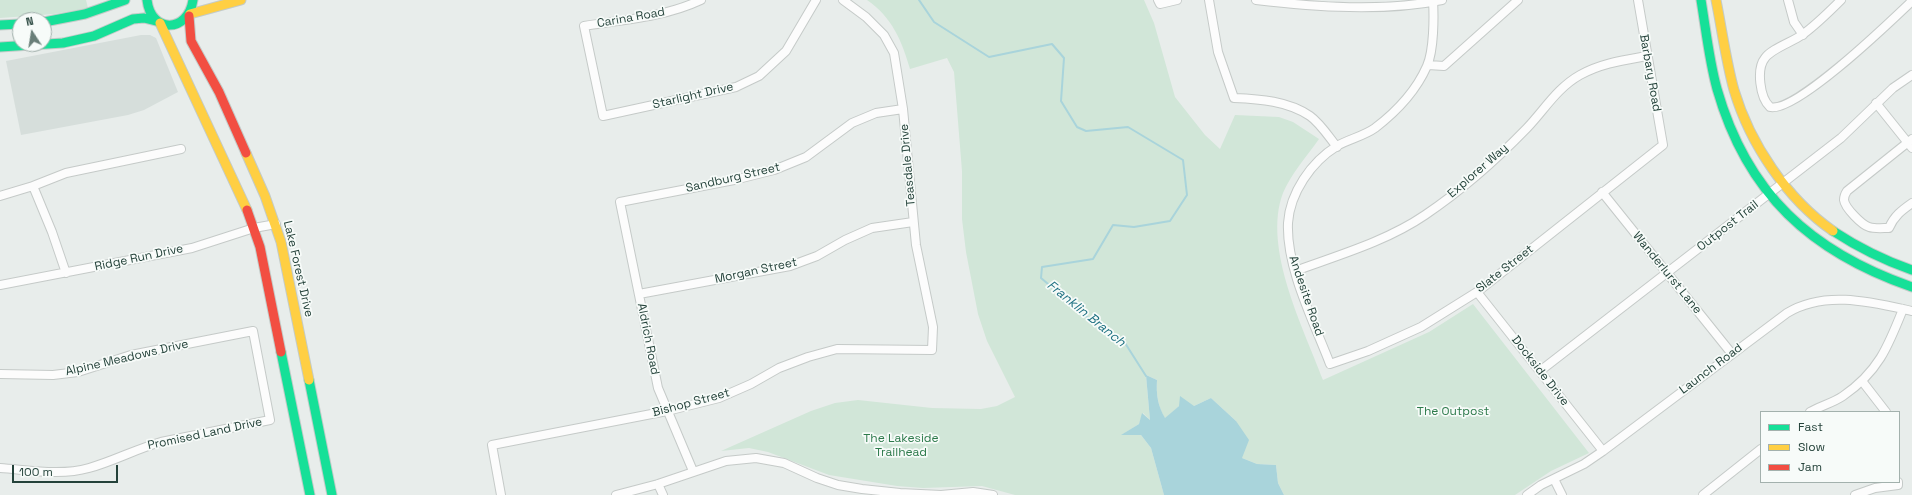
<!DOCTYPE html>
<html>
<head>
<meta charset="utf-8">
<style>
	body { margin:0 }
	#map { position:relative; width:1912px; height:495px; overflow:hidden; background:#e8edeb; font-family:"Space Grotesk",sans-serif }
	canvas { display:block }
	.legend { position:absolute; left:1760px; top:411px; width:140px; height:72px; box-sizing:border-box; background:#f7fbf9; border:1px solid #a3b1ad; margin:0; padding:5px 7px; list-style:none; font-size:12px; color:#24423a }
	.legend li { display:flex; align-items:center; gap:8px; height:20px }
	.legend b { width:20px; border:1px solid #a3b1ad }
	.north { position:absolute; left:12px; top:12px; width:40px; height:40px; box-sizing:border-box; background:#f7fbf9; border:1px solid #a3b1ad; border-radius:50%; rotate:348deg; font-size:11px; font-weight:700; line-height:16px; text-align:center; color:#24423a }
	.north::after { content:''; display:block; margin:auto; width:14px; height:18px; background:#697e78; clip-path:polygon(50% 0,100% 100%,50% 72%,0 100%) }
	.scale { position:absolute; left:12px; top:465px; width:106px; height:18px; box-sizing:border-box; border:2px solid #24423a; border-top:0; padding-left:5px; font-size:12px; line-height:14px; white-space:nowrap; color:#24423a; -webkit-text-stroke:3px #f7fbf9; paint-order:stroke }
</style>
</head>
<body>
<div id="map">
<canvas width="1912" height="495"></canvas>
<ul class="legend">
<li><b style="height:5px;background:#16e098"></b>Fast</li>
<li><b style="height:5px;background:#ffcf43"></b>Slow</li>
<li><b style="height:5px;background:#f24e42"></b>Jam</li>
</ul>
<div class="north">N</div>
<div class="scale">100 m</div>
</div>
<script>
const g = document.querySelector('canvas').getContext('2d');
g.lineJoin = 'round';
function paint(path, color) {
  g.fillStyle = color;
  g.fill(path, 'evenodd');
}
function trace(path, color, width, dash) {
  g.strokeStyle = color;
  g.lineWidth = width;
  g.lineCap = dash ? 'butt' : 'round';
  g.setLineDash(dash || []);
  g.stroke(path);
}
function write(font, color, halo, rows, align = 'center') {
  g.font = font + ' "Space Grotesk",sans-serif';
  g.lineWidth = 3.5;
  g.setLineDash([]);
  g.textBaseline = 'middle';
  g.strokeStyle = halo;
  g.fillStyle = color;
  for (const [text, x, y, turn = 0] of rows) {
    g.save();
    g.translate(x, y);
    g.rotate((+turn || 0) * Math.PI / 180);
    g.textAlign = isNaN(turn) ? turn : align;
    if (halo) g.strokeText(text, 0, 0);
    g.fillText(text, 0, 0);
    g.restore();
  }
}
paint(new Path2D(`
	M141,35h9l6,3 22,54 -34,18 -16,5 -107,20 -15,-74z`), '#d6dedb');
paint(new Path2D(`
	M0,0h86l2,8 -34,6 -54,4z
	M867,0h277l10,23 21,74 30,38 15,14 15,-34 44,2 14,5 26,17c-12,17 -28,35 -36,54 -21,55 21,136 40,187l106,-48 44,-28 116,149 -38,18 -36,24h-231l-6,-12 -2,-18 -19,-1 -15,-6 -6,-37 -25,-23 -17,8h-15l-14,13c-7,-13 -9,-24 -8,-39l-11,-5 4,45 -7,-7 -4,11 -17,11h19l10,13 13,47h-149l-33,-9 -59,2 -26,-2 -68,-11 -61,-23 -19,-4 -28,3 90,-40 24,-8 23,-3 74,8 49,1 16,-3 18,-9 -28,-56 -9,-27 -12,-62 -4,-33v-48l-8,-99 -7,-14 -37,11c-8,-28 -18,-52 -43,-69z`), '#d1e6d8');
paint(new Path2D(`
	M1146,375l11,5c-1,15 1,26 8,38l14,-12 1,-10 14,10 17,-8 25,23 13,19 -7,18 15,6 19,1 2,18 6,12h-120l-13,-47 -10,-13h-20l18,-11 3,-11 8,7z`), '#a9d4db');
trace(new Path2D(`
	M919,0l15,22 55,35 63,-13 12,14 -3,43 16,26 9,4 42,-4 55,33 4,35 -17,26 -36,6 -21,-2 -20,34 -51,8 -1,11 46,39 38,26 21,33`), '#a9d4db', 2);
const street = new Path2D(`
	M701,0c-36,17 -78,20 -117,26l19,90 133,-29 23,-11 27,-25 30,-51
	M1158,0l2,4 17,-4
	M1209,0l9,52 16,46c26,1 54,3 76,18 10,7 19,21 27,31
	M1256,0c59,7 128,12 186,0
	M1433,0c1,17 1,50 -6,66 -11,25 -31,46 -52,62 -11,8 -26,11 -38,18 -26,16 -47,47 -49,77 -2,45 26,99 42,141l38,-13 53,-24 56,-35 186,-147 -25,-145
	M1788,0l6,22 9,13
	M1841,0c-12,12 -25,25 -39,35 -10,7 -31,14 -37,23 -9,11 -5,40 5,49 25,7 122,-87 142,-106
	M1428,65l16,1 74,-66
	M1876,103l36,45
	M1912,139l-65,52c-2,3 -3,5 -3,9 1,8 18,25 25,27 6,2 14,1 20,1 5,-12 13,-18 23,-25
	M33,186l19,46 14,41
	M1602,192l130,162
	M0,196l33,-10 33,-13 115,-24
	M1295,271c44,-16 92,-30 130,-56 37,-25 71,-55 102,-87 18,-19 30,-40 53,-53 21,-12 45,-15 67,-19
	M0,285l192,-37 62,-20 22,-4
	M1477,292l126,159
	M639,294l151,-28 27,-10 28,-16 27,-12 41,-6
	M1540,371l301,-233 52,-50 19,-13
	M0,374l53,1 25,-3 53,-17 122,-24 17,89 -109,22c-25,7 -47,19 -72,26 -28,8 -60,2 -89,0
	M1862,381l24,31
	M1810,412c10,-6 23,-9 33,-16 35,-24 45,-49 60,-87
	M693,471l-35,-83 -38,-186 114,-22 40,-10 32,-13 46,-34 24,-10 27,-4
	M1554,479l8,16
	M658,484l5,11
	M501,495l-9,-50 175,-34 52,-13 32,-14 28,-16 29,-11 29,-8 95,1 1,-23 -17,-82 -13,-136 -9,-56 -10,-18 -18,-18 -23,-17
	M616,495l42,-11 68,-23 30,-3 28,5 33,15 21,7 24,4 38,4 41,2 32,-3 20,3
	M1527,495l14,-10 43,-21 19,-13 184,-138c38,-23 84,-11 125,-2
	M1703,495l58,-46
	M1855,495l20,-7 23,-3v-3`);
const fast = new Path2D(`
	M147,0c4,34 41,33 46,0
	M1701,0c5,30 8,60 16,89 30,105 94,163 195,198
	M44,22l41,-8 40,-14
	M0,25l20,-1
	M0,47l63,-4 31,-7 39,-17 11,-1 12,3
	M1833,231c26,17 50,29 79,39
	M281,352l29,143
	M309,380l23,115`);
const slow = new Path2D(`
	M1716,0c6,30 10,61 18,90 16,54 53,109 99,141
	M190,14l51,-14
	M160,23l87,187
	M246,153l19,43 16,46 28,138`);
const jam = new Path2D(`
	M189,16l2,25 28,51 27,61
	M247,210l13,37 21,105`);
trace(street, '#c5cac8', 10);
trace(fast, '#c3cbc8', 11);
trace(slow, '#c3cbc8', 11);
trace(jam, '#c3cbc8', 11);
trace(street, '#fcfcfc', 8);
trace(fast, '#16e098', 9);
trace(slow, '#ffcf43', 9);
trace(jam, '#f24e42', 9);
write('12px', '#24423a', '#f7fbf9', [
	["Carina Road",631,18,-10],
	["Barbary Road",1650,73,80],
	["Starlight Drive",693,96,-13],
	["Teasdale Drive",908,165,-95],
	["Explorer Way",1478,171,-41],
	["Sandburg Street",733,178,-13],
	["Outpost Trail",1728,226,-38],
	["Ridge Run Drive",139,258,-12],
	["Lake Forest Drive",298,269,77],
	["Slate Street",1505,269,-38],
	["Morgan Street",756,271,-12],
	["Wanderlurst Lane",1667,273,51],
	["Andesite Road",1306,296,71],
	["Aldrich Road",648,339,79],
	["Alpine Meadows Drive",127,358,-13],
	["Launch Road",1711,369,-37],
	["Dockside Drive",1540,371,52],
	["Bishop Street",691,403,-15],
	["Promised Land Drive",205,434,-12]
]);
write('12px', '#2d7a4b', '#f7fbf9', [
	["The Outpost",1453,412],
	["The Lakeside",901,439],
	["Trailhead",901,453]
]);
write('italic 13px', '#1c6f80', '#f7fbf9', [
	["Franklin Branch",1086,314,39]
]);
</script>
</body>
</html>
